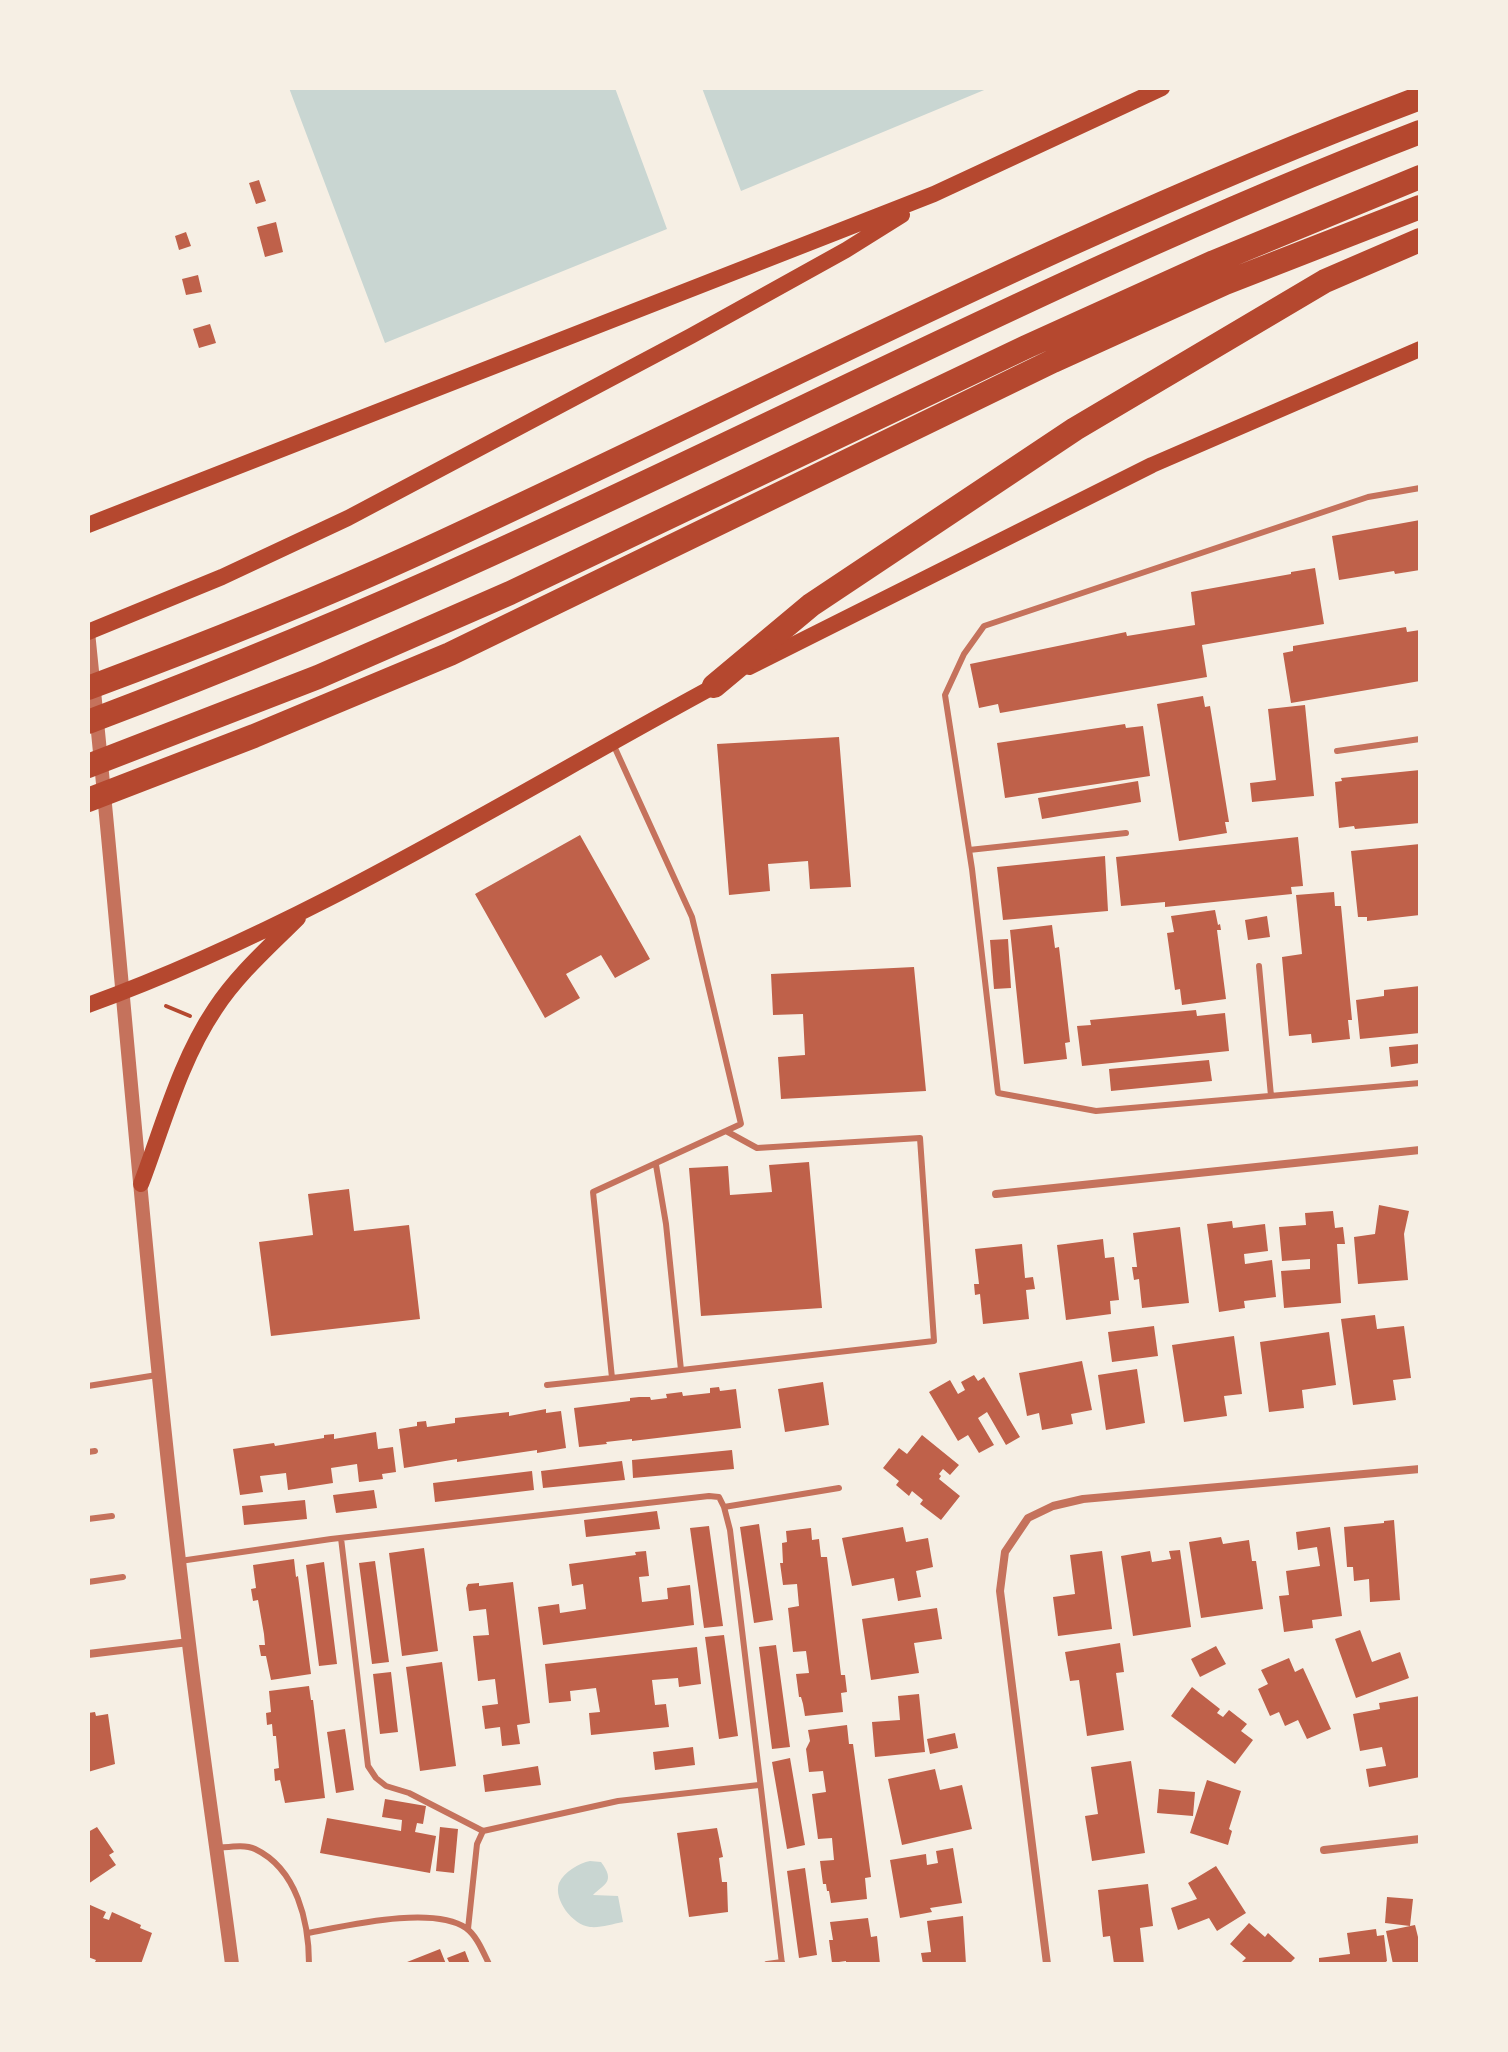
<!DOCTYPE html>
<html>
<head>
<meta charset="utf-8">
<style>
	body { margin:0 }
	#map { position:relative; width:1508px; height:2052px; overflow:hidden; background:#f6efe4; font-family:"Titillium Web",sans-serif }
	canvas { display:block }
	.frame { position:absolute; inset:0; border:90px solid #f6efe4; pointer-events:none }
</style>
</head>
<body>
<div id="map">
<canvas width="1508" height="2052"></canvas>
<div class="frame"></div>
</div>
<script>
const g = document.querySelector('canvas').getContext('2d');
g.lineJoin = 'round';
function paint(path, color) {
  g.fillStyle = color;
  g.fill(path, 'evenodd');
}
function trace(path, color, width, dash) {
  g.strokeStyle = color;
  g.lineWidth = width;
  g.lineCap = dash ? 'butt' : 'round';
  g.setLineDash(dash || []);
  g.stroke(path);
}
paint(new Path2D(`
	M289,88h326l52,141 -282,114z
	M702,88h287l-248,103z
	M590,1861l11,1c15,20 3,22 -8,33l25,1 5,26c-11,2 -22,6 -33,5 -17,-2 -37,-27 -31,-44 5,-11 20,-20 31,-22z`), '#c9d6d2');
paint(new Path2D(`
	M259,180l7,21 -10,3 -7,-21z
	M276,222l7,30 -18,5 -8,-30z
	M186,232l5,14 -12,4 -4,-14z
	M198,275l4,17 -16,3 -4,-16z
	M210,324l6,19 -17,5 -6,-19z
	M1420,520v50l-25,4 -1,-3 -55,9 -7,-44z
	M1315,568l9,56 -122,21 5,32 -207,36 -2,-9 -19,4 -9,-44 156,-32 1,4 68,-11 -4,-33 100,-18v-2z
	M1406,627l1,5 13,-2v51l-129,22 -8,-50 10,-2v-5z
	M1203,696l2,11 5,-1 19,116h-4l2,11 -48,8 -22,-137z
	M1305,705l9,91 -62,6 -2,-19 26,-3 -8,-71z
	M1125,724l1,4 17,-2 7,50 -145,22 -8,-55z
	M839,737l12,150 -41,2 -2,-28 -40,3 2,27 -41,4 -12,-151z
	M1420,770v53l-65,6 -1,-3 -15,2 -4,-46 7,-1 -1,-3z
	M1138,781l3,21 -99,17 -4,-21z
	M580,835l70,124 -35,19 -14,-23 -35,19 14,24 -35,20 -70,-124z
	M1298,837l5,49 -12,1 1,7 -127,13v-5l-44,4 -5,-49z
	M1420,844v71l-53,6v-4h-9l-7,-66z
	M1105,856l3,55 -105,9 -6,-53z
	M1334,892l1,14h6l11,114h-4l2,19 -38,4 -1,-9 -22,2 -7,-79 20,-3 -6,-59z
	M1215,910l3,15 2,-1 1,6h-4l9,69 -44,6 -2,-16 -5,1 -8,-57 7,-1 -3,-16z
	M1267,916l3,21 -22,3 -3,-20z
	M1052,925l3,23 4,-1 11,95 -5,1 2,16 -43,5 -14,-134z
	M1008,939l3,49 -17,1 -4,-49z
	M914,967l12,124 -145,8 -3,-42 27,-2 -2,-41 -30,1 -2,-41z
	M1420,986v47l-60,6 -4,-39 28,-4v-6z
	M1196,1010l1,6 28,-3 4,38 -147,15 -5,-40 14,-1 -1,-5z
	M1420,1044v19l-29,4 -2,-20z
	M1209,1060l3,21 -101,10 -2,-22z
	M809,1162l13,146 -121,8 -12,-148 39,-2 2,29 42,-3 -3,-27z
	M349,1189l5,42 55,-6 11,94 -149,17 -12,-94 54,-7 -5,-41z
	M1379,1205l30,6 -5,23 4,46 -50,4 -4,-47 21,-3z
	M1333,1211l2,17 8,-1 2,17h-8l4,59 -57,5 -3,-37 29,-2v-10l-28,2 -3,-34 27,-2 -1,-12z
	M1232,1221l1,7 32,-4 3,27 -24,3 1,10 27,-4 4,37 -32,4 1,7 -26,4 -12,-88z
	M1180,1227l9,76 -47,5 -3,-29 -5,1 -2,-13h5l-4,-34z
	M1103,1239l2,19 9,-1 5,43 -9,1 1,13 -45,6 -9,-75z
	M1022,1244l3,34 8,-1 2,12 -9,1 3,29 -46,5 -3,-30 -5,1 -1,-11h5l-4,-35z
	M1375,1315l2,14 27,-3 7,52 -18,2 3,20 -43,5 -12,-86z
	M1154,1326l4,30 -46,6 -4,-30z
	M1329,1332l7,53 -34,5 2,18 -35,4 -9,-70z
	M1234,1336l8,58 -18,2 3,20 -43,6 -12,-77z
	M1082,1361l10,49 -21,4 2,10 -31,6 -3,-17 -12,3 -8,-43z
	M1137,1369l8,54 -39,7 -8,-55z
	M974,1375l4,6 6,-4 36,60 -14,8 -19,-33 -9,6 16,27 -15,8 -11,-18 -10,6 -29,-49 21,-12 8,14 7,-4 -4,-8z
	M823,1382l6,43 -44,7 -7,-43z
	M719,1387l1,4 16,-2 5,39 -109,13v-2l-26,3 1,2 -28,3 -5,-39 56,-7v-3l9,-1h11l1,3 16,-2 -1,-4 16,-2 1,4 27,-3v-5z
	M546,1409v4l15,-2 5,37 -29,5v-3l-80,12v-3l-53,9 -5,-39 18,-3v-4l9,-1 1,6 28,-4v-5l54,-6v4z
	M376,1432l2,17 15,-2 3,25 -14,2 1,5 -24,3 -2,-18 -26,4 2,15 -45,7 -2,-17 -26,3 3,16 -23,3 -7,-46 41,-6 1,3 49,-8v-3l10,-1v5z
	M922,1435l37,30 -9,10 -7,-6 -4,5 2,2 -2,3 21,17 -19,24 -21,-16 3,-4 -11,-9 -3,5 -13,-11 3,-4 -16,-13 16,-20 8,6z
	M732,1450l2,19 -101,9 -1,-18z
	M622,1461l3,19 -82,8 -2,-17z
	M532,1471l2,19 -99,12 -2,-19z
	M374,1490l3,18 -41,5 -3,-18z
	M305,1500l2,19 -63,6 -2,-19z
	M657,1511l3,18 -74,8 -2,-17z
	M1394,1520l6,80 -30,2 -1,-23 -15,2 -1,-14h-6l-3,-40 40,-4v-2z
	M759,1524l14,96 -19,3 -14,-96z
	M709,1526l14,100 -19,2 -14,-100z
	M903,1527l3,15 22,-4 5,29 -17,4 5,26 -23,4 -4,-23 -42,8 -10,-48z
	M1330,1527l12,89 -30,4 1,8 -29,4 -5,-36 10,-1 -3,-24 34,-5 -3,-19 -19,3 -2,-18z
	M811,1528l1,12 7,-1 2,18h6l14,118h4l2,17 -6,1 2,19 -38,4 -2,-12 -2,-7h-2l-3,-23 13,-1 -3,-22 -13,1 -5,-44 11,-2 -2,-22 -14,1 -3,-22h3l-1,-20 5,-1 -1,-11z
	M1221,1537l2,7 26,-4 3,21h4l7,48 -62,9 -12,-76z
	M424,1548l14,103 -36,5 -13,-103z
	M1180,1550l11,77 -58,9 -12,-80 29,-5 2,11 19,-3 -2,-8z
	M646,1551l3,25 -10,1 3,25 26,-3 -1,-11 23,-3 4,40 -151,20 -5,-38 21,-3 1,9 26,-4 -3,-25 -11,2 -3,-22 67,-9 -1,-3z
	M1102,1551l10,78 -54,7 -5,-39 22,-3 -5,-39z
	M294,1559l2,18 2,-1 13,98 -40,6 -5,-24h-5l-2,-11h6l-1,-11 -6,-34 -5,1 -2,-12 5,-1 -3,-23z
	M375,1561l14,101 -17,2 -13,-101z
	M324,1562l13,102 -18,2 -13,-101z
	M513,1582l17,141 -13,2 3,19 -18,2 -2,-19 -15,2 -3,-23 16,-2 -3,-25 -17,2 -5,-45 16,-1 -3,-26 -17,2 -3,-23 2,-4 11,-1v3z
	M937,1608l5,31 -28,4 5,30 -48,7 -9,-61z
	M1360,1630l12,32 28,-10 9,26 -53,20 -21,-59z
	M724,1635l14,101 -19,3 -14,-102z
	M1120,1643l4,29 -8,1 8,57 -37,6 -8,-56 -9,1 -5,-29z
	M776,1645l14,102 -18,2 -13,-102z
	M1216,1646l10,18 -26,13 -9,-18z
	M697,1647l4,37 -22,3 -1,-9 -26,2 3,25 11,-1 3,23 -78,8 -2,-22 11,-1 -4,-24 -26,3 1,10 -22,2 -4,-39z
	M1289,1658l6,14 8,-4 28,61 -24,10 -9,-19 -13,6 -6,-14 -9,4 -12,-27 10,-5 -7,-14z
	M442,1662l14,104 -36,5 -14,-104z
	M391,1672l7,60 -18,2 -7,-60z
	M309,1686l2,14h2l12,98 -40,5 -5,-23 -5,1 -1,-12 5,-1 -3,-32h-3l-1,-12 -5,1 -1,-12 5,-1 -2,-21z
	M1192,1687l28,22 -3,4 6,4 6,-7 18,14 -6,7 12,9 -18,24 -64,-48z
	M919,1694l6,58 -50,5 -3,-35 28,-2 -2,-24z
	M1420,1696v81l-51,10 -3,-18 20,-3 -4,-19 -22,4 -7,-37 27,-5 -1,-6z
	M95,1712l1,4 12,-2 7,50 -27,8v-59z
	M847,1725l2,19h4l18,133 -6,1 2,21 -36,4 -2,-12h-2l-1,-7h-3l-3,-23 14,-1 -2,-22 -14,1 -6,-45 14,-2 -3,-21 -14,1 -3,-23 4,-8 -2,-11z
	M345,1729l9,61 -18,3 -9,-61z
	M955,1733l3,15 -28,6 -3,-15z
	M693,1747l2,18 -40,5 -2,-18z
	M790,1758l15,87 -18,4 -15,-87z
	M1131,1761l14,92 -53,8 -7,-45 13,-2 -7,-47z
	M538,1766l3,19 -56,7 -2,-17z
	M935,1769l5,21 22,-5 10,44 -70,16 -14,-66z
	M1207,1780l34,11 -12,38 3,2 -4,14 -38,-12z
	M1159,1789l36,3 -2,24 -36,-3z
	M385,1799l41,7 -3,18 -6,-1 -2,9 21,4 -6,37 -110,-20 7,-35 74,13 1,-11 -20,-3z
	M97,1827l17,25 -5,3 7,10 -28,19v-52z
	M440,1827l18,2 -4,44 -18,-2z
	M717,1828l6,29 -4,1 3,24h5l1,30 -39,5 -12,-84z
	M953,1848l9,55 -32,5 2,4 -32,6 -10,-58 36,-6 1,11 11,-2 -2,-12z
	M1216,1866l30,47 -29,18 -8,-13 -31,12 -7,-22 26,-9 -9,-16z
	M805,1868l12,87 -18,3 -12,-87z
	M1148,1884l5,42 -13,2 4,36h-30l-4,-28 -7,1 -5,-47z
	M1387,1897l26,2 -3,27 -25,-3z
	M88,1904l18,8 -3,6 6,2 3,-8 29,13 -1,3 12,5 -11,31h-47l2,-4 -8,-3z
	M963,1916l3,48h-43l-2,-11 10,-1 -4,-31z
	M868,1918l3,19 6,-1 3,28h-34v-3l-14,2 -3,-23h4l-3,-18z
	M1249,1923l16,14 3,-4 27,25 -6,6h-49l6,-6 -16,-14z
	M1415,1925l5,20v19h-27l-7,-33z
	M1376,1929l1,7 7,-1 3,26 -4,3h-64v-6l31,-4 -3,-21z
	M440,1949l6,15h-44z
	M465,1951l5,13h-20l-3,-6z`), '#bf614a');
trace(new Path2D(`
	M166,1006l24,10`), '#b5482f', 4);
trace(new Path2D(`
	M1420,488l-52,9 -384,129 -20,28 -19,41 27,174 26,224 98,18 324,-28
	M1337,751l83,-12
	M969,850l157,-17
	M1259,966l12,130
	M656,1165l10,59 15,146
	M612,1378l322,-37 -14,-203 -163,10 -31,-17
	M547,1385l65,-7 -19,-186 148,-68 -49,-207 -78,-171
	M88,1386l69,-11
	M88,1452l7,-1
	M724,1507l115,-19
	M88,1519l24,-3
	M341,1538l27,228 8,12 10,8 23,7 74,38
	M180,1561l151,-22 378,-43 10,1 5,10 6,23 52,434
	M88,1582l35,-5
	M217,1848c12,-1 28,-4 38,1 42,20 54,73 54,115
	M468,1929l9,-85 6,-13 135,-30 141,-16
	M308,1933c38,-7 124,-28 158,-5 11,8 17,24 23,36
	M767,1964l15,-2`), '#c5725c', 6);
trace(new Path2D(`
	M996,1194l424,-44
	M88,1654l101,-12
	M1324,1850l96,-11
	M1047,1964l-47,-373 5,-39 23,-34 25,-12 30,-7 337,-30`), '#c5725c', 8);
trace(new Path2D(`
	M88,632c35,337 59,675 101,1012 13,107 29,213 43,320`), '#c5725c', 14);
trace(new Path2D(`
	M88,525l846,-331 228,-106
	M88,632l134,-55 126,-59 343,-182 155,-86 56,-35
	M749,667l403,-202 268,-116
	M88,1005c223,-81 426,-211 634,-323
	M141,1184c22,-58 39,-123 74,-175 23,-35 54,-62 83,-91`), '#b5482f', 16);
trace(new Path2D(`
	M714,686l97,-81 264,-176 250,-148 95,-41
	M88,688c110,-41 219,-84 326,-133 333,-153 662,-328 1006,-457
	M88,722c135,-51 268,-106 399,-166 311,-141 613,-301 933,-424
	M88,766l230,-89 192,-84 516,-246 188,-85 206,-85
	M88,800l166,-64 196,-82 603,-293 172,-78 195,-76`), '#b5482f', 24);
</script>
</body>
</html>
